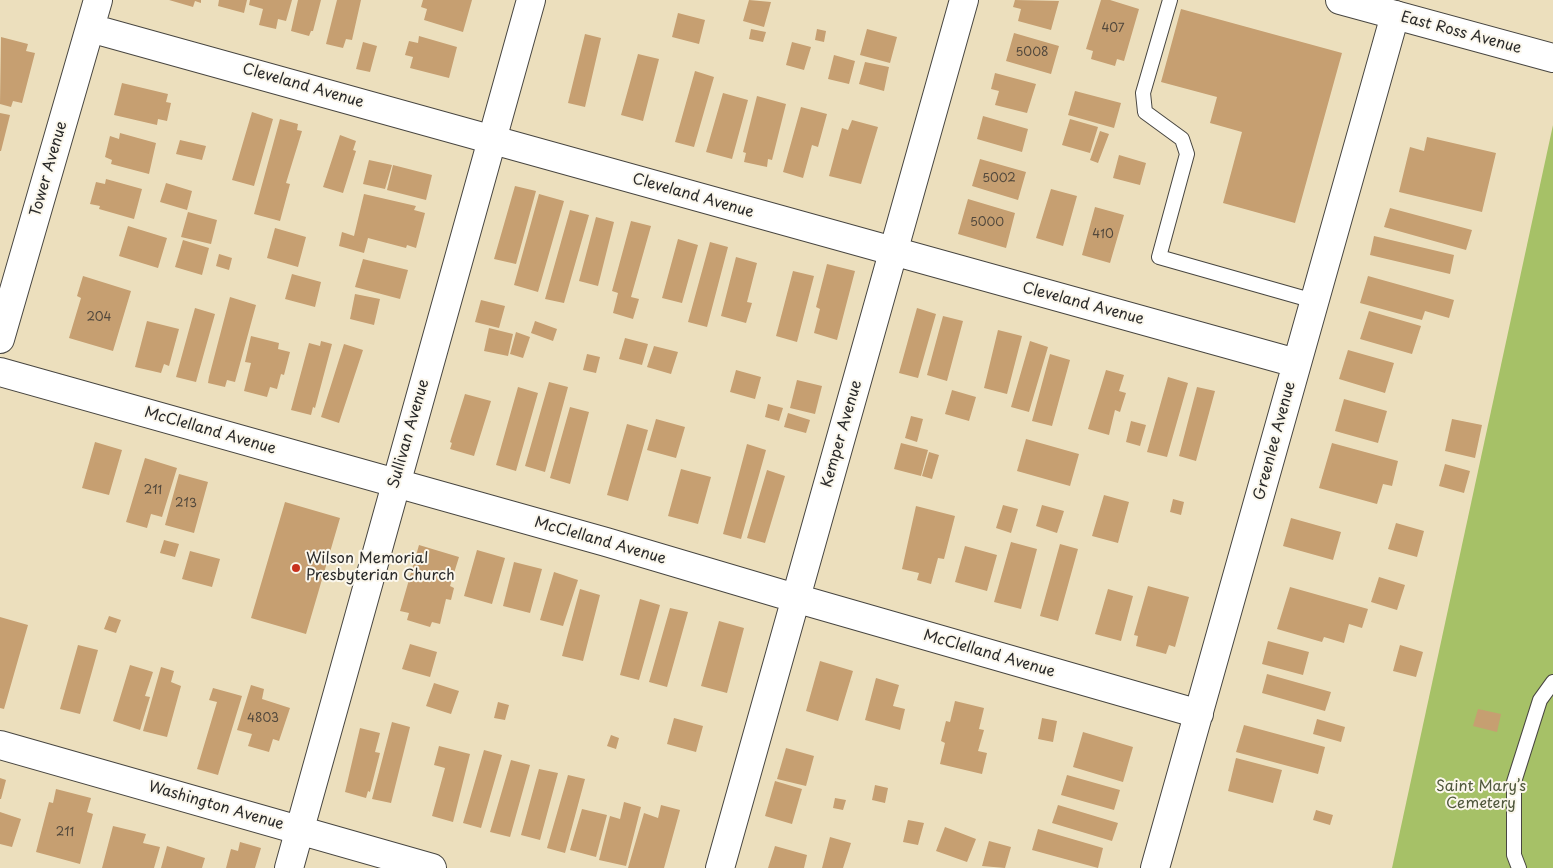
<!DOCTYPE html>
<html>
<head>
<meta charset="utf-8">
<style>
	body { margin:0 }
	canvas { display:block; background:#ecdfbd }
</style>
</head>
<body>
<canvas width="1553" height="868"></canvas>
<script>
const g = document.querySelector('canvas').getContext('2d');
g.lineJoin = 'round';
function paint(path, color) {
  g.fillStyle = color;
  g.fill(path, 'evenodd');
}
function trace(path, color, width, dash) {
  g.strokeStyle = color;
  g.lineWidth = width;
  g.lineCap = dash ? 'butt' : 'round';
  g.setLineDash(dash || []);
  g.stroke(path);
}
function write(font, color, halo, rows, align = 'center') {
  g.font = font + ' "Playpen Sans",sans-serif';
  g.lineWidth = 4;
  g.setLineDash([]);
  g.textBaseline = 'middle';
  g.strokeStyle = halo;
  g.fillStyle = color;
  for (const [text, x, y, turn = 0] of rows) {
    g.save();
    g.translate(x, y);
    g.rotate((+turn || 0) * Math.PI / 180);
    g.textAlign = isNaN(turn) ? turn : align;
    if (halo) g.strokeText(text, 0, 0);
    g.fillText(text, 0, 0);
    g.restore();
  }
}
paint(new Path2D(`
	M1553,125v743h-161z`), '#a6c167');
paint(new Path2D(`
	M169,0h32v3l-6,-2 -2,6z
	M219,0h28l-3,13 -26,-7z
	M250,0h42l-6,21 -8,-2 -2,10 -17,-4 4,-16 -14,-4z
	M298,0h23l-8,31h-2l-2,5 -18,-5z
	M337,0h24l-9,40 -6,-1 -3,9 -17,-4z
	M423,0h49l-9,32 -39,-12 3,-11 -6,-2z
	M749,0l22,2 -7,25 -21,-6z
	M1015,0l44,1 -8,29 -33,-9 3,-12 -8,-2z
	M1101,0h9l29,9 -15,52 -7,-2 -2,7 -24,-7 2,-8 -7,-2z
	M1181,9l161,44 -47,170 -72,-20 19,-71 -32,-9 7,-26 -56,-15z
	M678,13l27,7 -6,24 -27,-7z
	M751,29l15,3 -3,10 -14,-3z
	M817,29l9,2 -2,11 -9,-2z
	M867,29l30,8 -7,26 -30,-8z
	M1014,33l45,13 -8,28 -45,-13z
	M585,34l16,4 -16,69 -17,-4z
	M419,36l38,11 -8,31 -39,-10 3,-11 -8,-2 4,-14 9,2z
	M1,37l27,7 -2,7 9,2 -13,50 -9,-2 -2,6 -11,-3z
	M363,42l14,4 -7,26 -14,-3z
	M792,42l19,5 -7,23 -18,-5z
	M638,54l21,5 -16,62 -22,-6z
	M834,55l21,6 -6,23 -21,-5z
	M865,62l24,5 -5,24 -25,-7z
	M695,71l19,6 -20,70 -19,-5z
	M995,73l41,11 -9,29 -32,-8 4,-14 -8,-2z
	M122,83l46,11 -2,8 5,1 -4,18 -9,-2 -1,6 -43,-10z
	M1075,91l46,12 -7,25 -46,-13z
	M723,93l25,7 -16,59 -26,-7z
	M757,96l29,8 -14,56 -4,-1 -1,8 -23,-5 2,-9 -3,-1z
	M801,107l26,7 -9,33 -6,-2 -9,33 -20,-6z
	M252,112l21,7 -19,67 -22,-6z
	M0,113l10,2 -9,36h-1z
	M983,116l45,13 -6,23 -45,-13z
	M280,119l18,5 -1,6 5,1 -16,52 4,1 -10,37 -26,-7z
	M1070,119l28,8 -8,26 -28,-8z
	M852,120l26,7 -17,57 -32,-8 13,-48 6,2z
	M1100,131l9,3 -11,29 -8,-3z
	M120,133l36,10 -7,31 -38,-10 1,-4 -7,-3 5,-21 9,3z
	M340,135l16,6 -3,9 3,1 -13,42 -20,-6z
	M1427,137l69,16 -14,59 -83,-20 11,-45 14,4z
	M180,140l26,6 -4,14 -26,-6z
	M1119,155l27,8 -6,22 -27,-7z
	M980,159l46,13 -8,28 -46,-14z
	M369,160l23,5 -7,24 -22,-5z
	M393,165l39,10 -6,25 -39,-10z
	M106,179l36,10 -8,30 -35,-10 1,-3 -10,-2 6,-22 9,2z
	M166,183l26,8 -5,19 -27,-8z
	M515,186l21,5 -20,73 -22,-5z
	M1051,189l26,7 -14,50 -27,-8z
	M364,194l52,12 -2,4 11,3 -9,35 -9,-3 -1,3 -38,-10 -4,15 -25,-7 3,-14 12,4z
	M539,194l25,7 -26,91 -24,-7z
	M968,199l47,14 -9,35 -48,-14z
	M1095,207l29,8 -14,48 -28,-8z
	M1390,208l82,22 -6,20 -82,-23z
	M570,210l19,5 -25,88 -19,-4z
	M188,212l29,8 -6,24 -30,-7z
	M596,217l18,5 -16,64 -19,-5z
	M631,221l20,5 -20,71 8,2 -6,20 -20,-6 5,-20 -6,-2z
	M128,226l39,12 -9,30 -39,-12z
	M275,228l31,9 -8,30 -31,-9z
	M1374,236l80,19 -4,19 -80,-19z
	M678,239l20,6 -16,58 -20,-5z
	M183,240l26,8 -7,27 -27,-8z
	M710,242l18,5 -21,80 -19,-5z
	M219,254l13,4 -3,12 -13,-4z
	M736,257l21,6 -10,39 5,1 -6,20 -25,-7z
	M363,259l45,11 -8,29 -45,-12z
	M827,264l28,7 -18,69 -23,-7 6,-24 -4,-2z
	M793,271l21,5 -17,66 -21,-6z
	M292,274l29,8 -6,25 -30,-8z
	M83,276l48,15 -18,60 -44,-13 12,-40 -4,-2z
	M1368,276l86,24 -5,18 -24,-7 -3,9 -62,-17z
	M355,294l25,5 -6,26 -24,-6z
	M230,297l26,8 -21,77 -8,-2 -2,7 -17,-4 1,-6z
	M481,300l24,6 -6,22 -24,-6z
	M195,308l20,6 -19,68 -20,-5z
	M917,308l19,6 -18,64 -19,-5z
	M1369,311l52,15 -9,28 -52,-15z
	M943,316l20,5 -16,60 -20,-6z
	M147,321l32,8 -10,37 -5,-2 -3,9 -26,-6z
	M535,321l22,8 -4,12 -22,-8z
	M489,328l24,6 -5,22 -24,-5z
	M998,330l24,6 -15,58 -23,-6z
	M516,332l14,5 -7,21 -13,-4z
	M251,336l28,7 -1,6 12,3 -6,23 -3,-1 -4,15 -7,-2 -3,10 -23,-6 7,-28 -6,-1z
	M625,338l23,6 -6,21 -23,-6z
	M321,341l11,3 -17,64 -2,-1 -2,8 -20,-5 18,-67 11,3z
	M1030,341l18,6 -19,65 -18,-5z
	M344,344l19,6 -24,73 -18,-6z
	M654,346l24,6 -7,22 -24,-7z
	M1348,350l46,13 -9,30 -46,-14z
	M587,354l13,3 -4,16 -13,-3z
	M1050,354l20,6 -18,66 -20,-5z
	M736,370l25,7 -6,22 -25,-7z
	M1106,370l18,5 -5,16 7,2 -6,19 -5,-2 -6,25 -21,-6z
	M1168,377l20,6 -21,74 -20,-5z
	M797,380l25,6 -7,28 -25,-6z
	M549,382l19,5 -23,85 -20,-6z
	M518,387l20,6 -22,78 -20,-6z
	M1197,387l18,4 -19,70 -17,-5z
	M952,390l24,7 -7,24 -24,-7z
	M465,394l26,7 -17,55 -24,-7 2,-6 -2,-1z
	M1344,399l43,12 -9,32 -43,-12z
	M768,404l15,4 -4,13 -14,-4z
	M570,407l19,5 -19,72 -20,-6z
	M788,413l22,7 -4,13 -22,-6z
	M911,416l12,3 -6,23 -12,-4z
	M656,419l29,8 -9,31 -29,-8z
	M1452,419l30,6 -7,33 -30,-7z
	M1131,421l15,4 -6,21 -14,-4z
	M627,424l21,6 -20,71 -21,-6z
	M1026,439l53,15 -9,32 -53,-15z
	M95,442l27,8 -13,45 -27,-7z
	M901,443l27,7 -7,26 -27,-7z
	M1332,443l66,18 -6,25 -9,-2 -6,20 -58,-16z
	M747,444l19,6 -25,89 -18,-5z
	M929,452l10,3 -7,24 -10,-3z
	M145,458l32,10 -15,49 -11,-3 -4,14 -21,-6z
	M1445,464l25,7 -6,22 -25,-7z
	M681,469l30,8 -13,47 -30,-8z
	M767,470l18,6 -20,67 -18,-5z
	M179,474l29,8 -14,51 -29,-8z
	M1104,495l25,7 -11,41 -26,-7z
	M1173,499l11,3 -3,13 -11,-3z
	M285,502l55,16 -34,116 -55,-16z
	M1003,505l15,4 -7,24 -15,-5z
	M1042,505l22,6 -7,22 -21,-7z
	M916,506l39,10 -11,43 -6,-1 -7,26 -14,-4 2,-7 -17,-4z
	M1291,518l50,14 -8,28 -50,-14z
	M1396,523l28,8 -7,26 -29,-8z
	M164,540l15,4 -4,13 -15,-4z
	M1011,542l26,7 -16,60 -27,-7z
	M1060,544l18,5 -20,72 -18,-5z
	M419,545l40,12 -9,29 4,2 -3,12 -5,-1 -6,25 -8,-2 -2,5 -23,-7 2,-7 -9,-2z
	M965,546l32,9 -10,36 -32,-9z
	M477,550l28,8 -13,46 -28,-8z
	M190,551l30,8 -8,28 -30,-8z
	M514,562l28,7 -12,44 -27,-7z
	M554,572l24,8 -15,46 -23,-6z
	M1379,577l26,8 -8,25 -26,-8z
	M1148,586l41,11 -14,50 -6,-2 -3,9 -30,-8 2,-10 -4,-1z
	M1290,587l78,22 -6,19 -13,-4 -5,19 -20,-6 -2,5 -45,-13z
	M580,589l20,6 -17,66 -21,-5z
	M1108,589l25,7 -12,45 -26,-7z
	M640,599l20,6 -21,75 -19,-5z
	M670,608l18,4 -21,75 -18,-5z
	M109,616l12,4 -5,13 -12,-4z
	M0,617l28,8 -24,84 -4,-1z
	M719,621l25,7 -17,65 -26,-7z
	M1268,641l41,11 -6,23 -41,-11z
	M410,644l27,8 -7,25 -28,-8z
	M78,645l20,5 -18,64 -20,-5z
	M1400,645l23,7 -7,25 -23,-6z
	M820,661l33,10 -15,50 -32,-10z
	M130,665l23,7 -8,24 5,1 -10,33 -27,-9z
	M161,667l13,4 -3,11 10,4 -14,51 -24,-6z
	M1267,674l64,18 -6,19 -63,-18z
	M876,678l23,7 -6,21 12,3 -5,21 -35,-10z
	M434,683l25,8 -8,23 -25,-8z
	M251,685l13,4 -2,10 28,9 -11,33 -6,-2 -4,13 -21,-6 4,-12 -15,-4z
	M213,688l29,8 -24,79 -21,-6 20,-67 -8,-2z
	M955,701l29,7 -5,21 5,1 -6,21 9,2 -5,21 -42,-10 5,-21 -4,-2 5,-20 4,1z
	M498,702l11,3 -4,15 -11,-2z
	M1478,709l23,5 -4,18 -24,-6z
	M674,718l29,8 -7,26 -29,-8z
	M1042,718l15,3 -4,21 -15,-3z
	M1317,719l28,8 -4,15 -28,-8z
	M392,722l18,5 -19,76 -19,-4z
	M1244,725l81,22 -7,27 -82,-22z
	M360,728l20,5 -5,19 5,1 -10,39 -2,-1 -2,7 -21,-6z
	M1083,732l50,15 -10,35 -50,-15z
	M611,735l8,3 -3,11 -9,-3z
	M439,746l31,8 -17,68 -21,-6 13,-48 -11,-3z
	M786,748l28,8 -8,30 -29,-7z
	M484,750l18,5 -21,73 -18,-5z
	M1236,758l46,12 -9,33 -45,-12z
	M511,760l19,5 -20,72 -20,-5z
	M539,769l19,4 -18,67 -19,-5z
	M568,775l17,4 -20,74 -18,-5z
	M1067,775l53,15 -6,20 -53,-15z
	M0,778l6,2 -5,19h-1z
	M775,781l27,8 -10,35 -27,-8z
	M875,785l13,3 -3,15 -13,-3z
	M56,789l35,9 -4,14 6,2 -13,50 -44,-12 13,-50 4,1z
	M835,798l11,2 -3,10 -10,-2z
	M624,802l17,5 -15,59 -27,-6 11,-44 10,3z
	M661,805l19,5 -16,58h-36l16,-55 14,5z
	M1058,805l60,18 -6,18 -60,-18z
	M582,809l25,6 -11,42 -26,-7z
	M1316,810l17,5 -3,10 -17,-5z
	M0,812l21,7 -9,28 -12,-3z
	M908,820l16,3 -6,22 -15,-3z
	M113,826l33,8 -3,9 17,4 -6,21h-52z
	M945,827l31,12 -9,23 -31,-11z
	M1038,829l65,19 -5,20 -66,-18z
	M830,837l21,6 -8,25h-21z
	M989,841l22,6 -6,21 -23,-2z
	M240,842l21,6 -6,20h-29l5,-19 7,2z
	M167,846l38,12 -3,10h-41z
	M775,846l32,9 -3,13h-36z`), '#c69f71');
const service = new Path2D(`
	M1170,0l-27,93 2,19 37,27 5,15 -28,103 155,44
	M1519,868l-5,-13v-73l26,-82 13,-18`);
const minor = new Path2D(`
	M90,28l1206,335
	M0,339l98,-339
	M0,372l606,170 189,56 404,116
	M0,745l432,123
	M289,868l242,-868
	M720,868l244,-868
	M1155,868l240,-853`);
const tertiary = new Path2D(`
	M1340,0l213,58`);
trace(service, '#484641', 16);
trace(minor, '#484641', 30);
trace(tertiary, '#484641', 30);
trace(service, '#fff', 14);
trace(minor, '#fff', 28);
trace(tertiary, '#fff', 28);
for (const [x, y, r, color] of [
	[296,568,5,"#c8321e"]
]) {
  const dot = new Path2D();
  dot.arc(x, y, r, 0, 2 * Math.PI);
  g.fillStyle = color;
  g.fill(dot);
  trace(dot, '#fbf7ec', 2);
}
write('12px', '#52483c', null, [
	["407",1113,29],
	["5008",1032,53],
	["5002",999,179],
	["5000",987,223],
	["410",1103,235],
	["204",99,318],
	["211",153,491],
	["213",186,504],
	["4803",263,719],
	["211",65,833]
]);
write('15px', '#2b2b2b', '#fbf7ec', [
	["East Ross Avenue",1461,33,15],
	["Cleveland Avenue",303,86,16],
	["Tower Avenue",49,169,-74],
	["Cleveland Avenue",693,196,16],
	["Cleveland Avenue",1083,304,15],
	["McClelland Avenue",210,431,16],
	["Sullivan Avenue",409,434,-74],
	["Kemper Avenue",842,434,-74],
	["Greenlee Avenue",1275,441,-75],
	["McClelland Avenue",600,541,16],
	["McClelland Avenue",989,654,16],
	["Washington Avenue",216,806,16]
]);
write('15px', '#2b2b2b', '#fbf7ec', [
	["Wilson Memorial",306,559],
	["Presbyterian Church",306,576]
], 'left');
write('15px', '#50583d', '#fbf7ec', [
	["Saint Mary’s",1481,787],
	["Cemetery",1481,804]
]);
</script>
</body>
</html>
